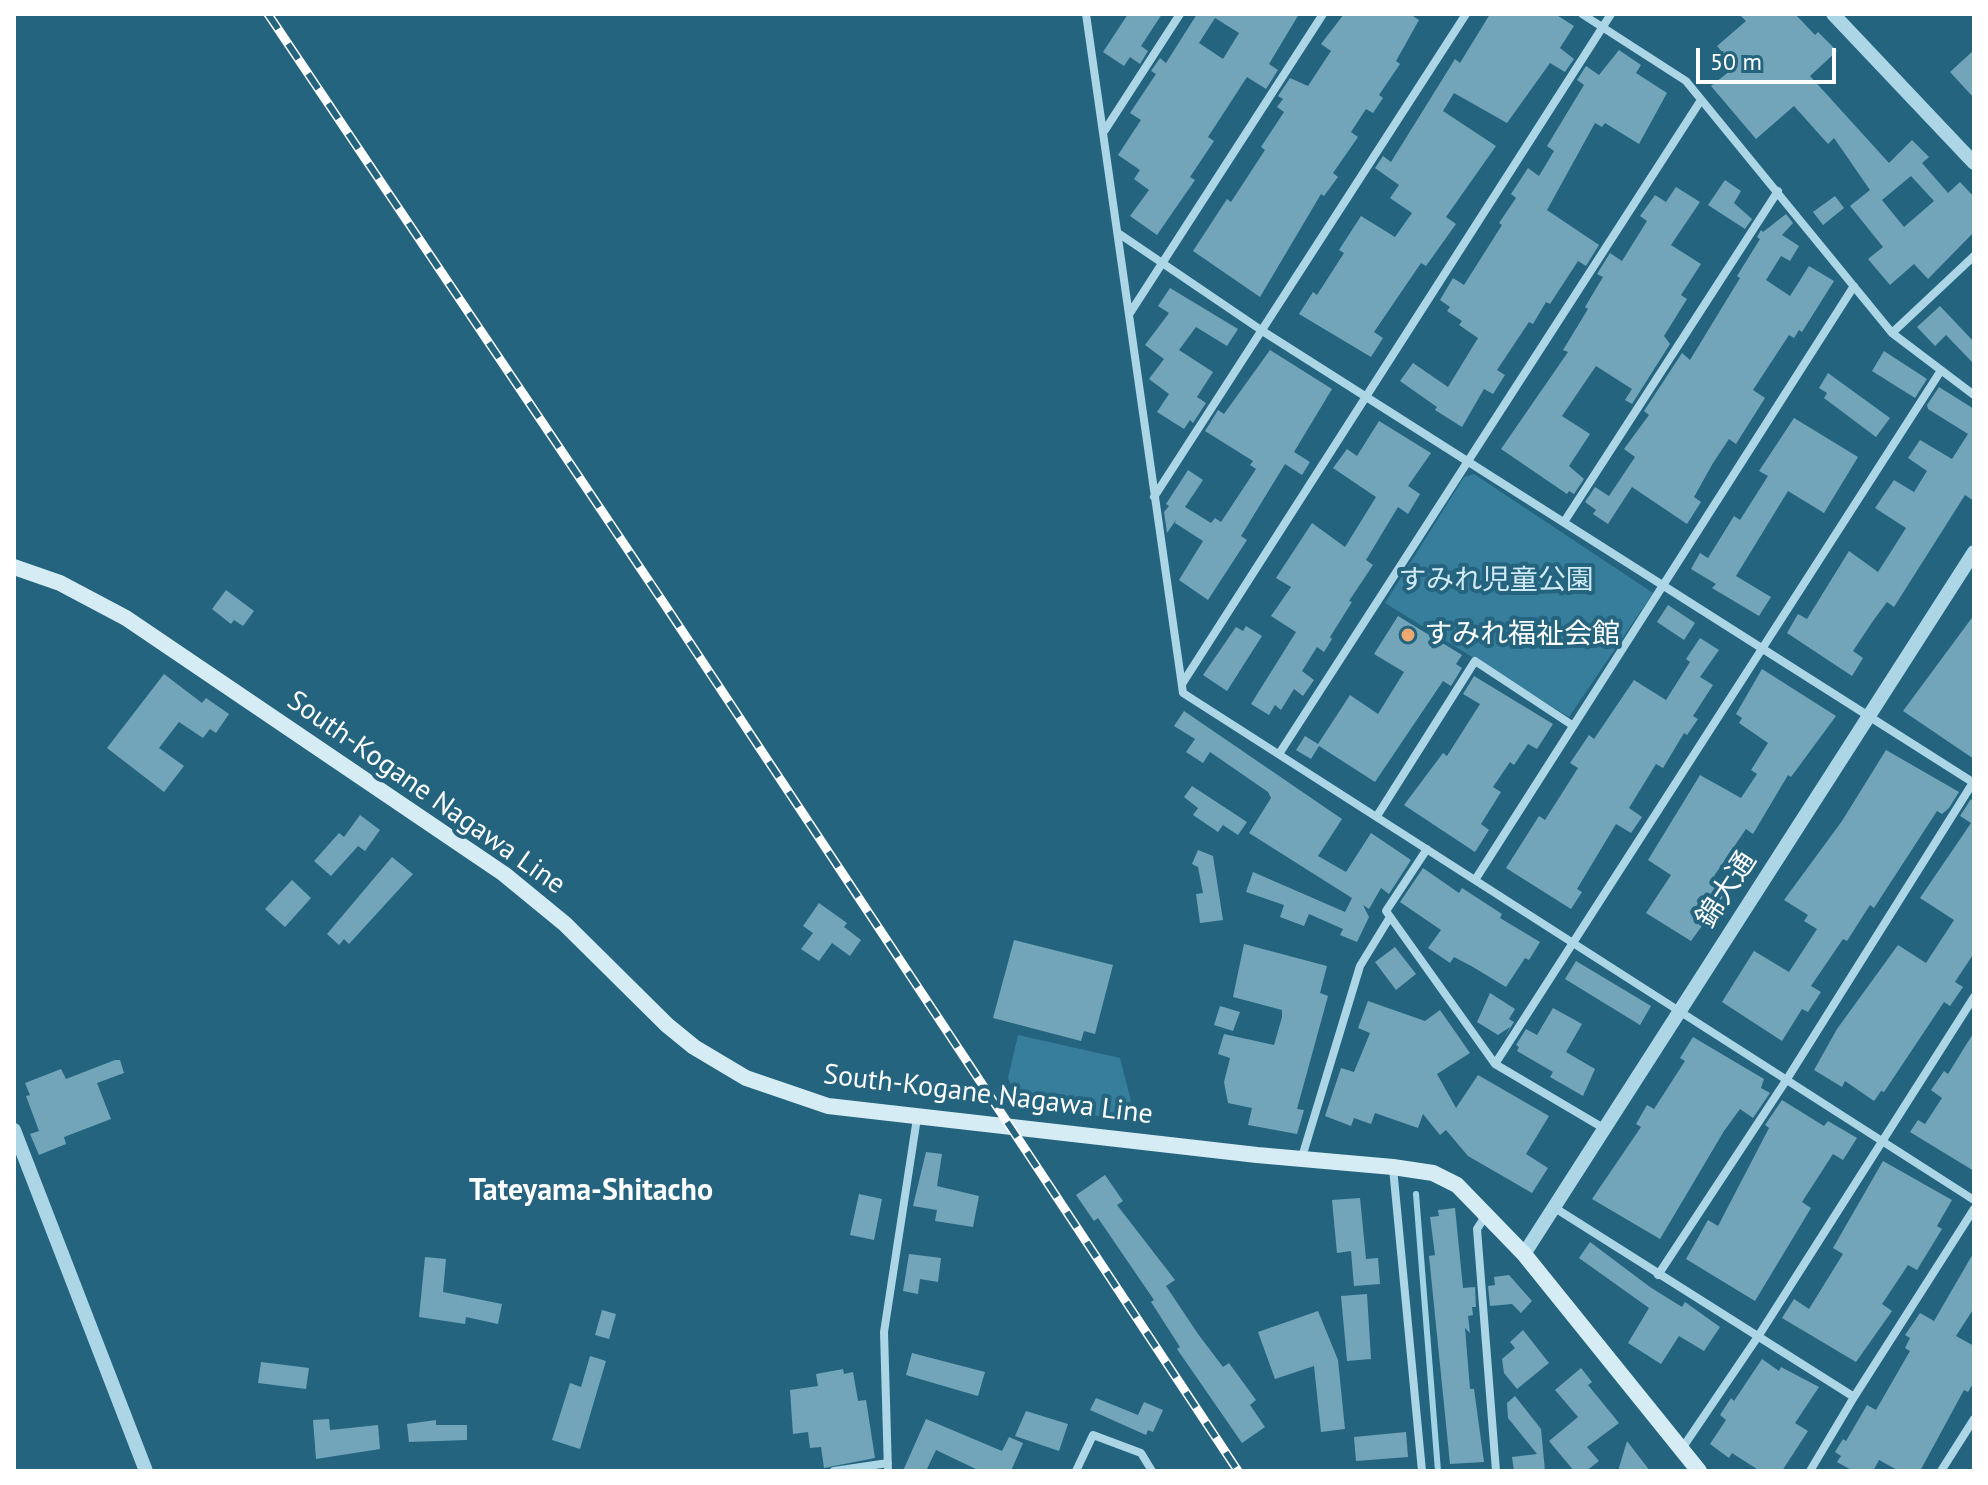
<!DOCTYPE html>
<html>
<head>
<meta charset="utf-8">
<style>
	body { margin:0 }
	#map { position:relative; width:1988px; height:1485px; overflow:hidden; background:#25647f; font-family:"PT Sans",sans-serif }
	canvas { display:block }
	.frame { position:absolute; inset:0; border:16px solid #fff; pointer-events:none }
	.scale { position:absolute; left:1696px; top:48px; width:140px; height:36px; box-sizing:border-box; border:4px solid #fff; border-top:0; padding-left:10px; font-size:24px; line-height:28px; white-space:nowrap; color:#fff; -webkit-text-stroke:6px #25647f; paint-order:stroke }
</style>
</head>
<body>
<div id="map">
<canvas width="1988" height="1485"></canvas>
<div class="frame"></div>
<div class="scale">50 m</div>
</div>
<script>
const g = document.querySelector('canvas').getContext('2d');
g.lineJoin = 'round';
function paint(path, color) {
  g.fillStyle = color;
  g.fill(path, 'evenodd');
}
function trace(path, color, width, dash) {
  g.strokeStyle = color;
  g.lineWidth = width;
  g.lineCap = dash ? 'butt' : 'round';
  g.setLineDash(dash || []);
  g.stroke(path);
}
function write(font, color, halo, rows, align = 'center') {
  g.font = font + ' "PT Sans","Noto Sans JP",sans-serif';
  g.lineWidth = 8;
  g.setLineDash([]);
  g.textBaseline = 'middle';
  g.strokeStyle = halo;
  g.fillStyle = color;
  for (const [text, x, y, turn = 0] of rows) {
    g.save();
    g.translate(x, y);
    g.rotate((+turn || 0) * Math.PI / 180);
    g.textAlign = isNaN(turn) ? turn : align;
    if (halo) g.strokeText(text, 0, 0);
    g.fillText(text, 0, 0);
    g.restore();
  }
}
paint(new Path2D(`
	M1474,474l179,119 -84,124 -184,-114 79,-126z
	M1018,1035l102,23 11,43 -6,17 -103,-8 -14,-32z`), '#367e9b');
trace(new Path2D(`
	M1416,1194l22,277`), '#a0d3e6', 6);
paint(new Path2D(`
	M1128,14h34l-21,32 7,5 -8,13 -10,-7 -6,9 -21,-14z
	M1197,14h102l-30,50 9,6 -12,19 -19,-12 -39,60 6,4 -24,36 5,3 -38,55 -27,-19 19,-26 -15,-11 6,-9 -22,-15 23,-35 -11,-7 26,-39 -5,-3 9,-13 6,5zM1215,18l24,15 -16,26 -24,-16z
	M1344,14h66l9,6 -23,41 4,3 -21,31 4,3 -10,15 -7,-4 -15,23 7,5 -25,36 5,4 -14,19 -3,-2 -61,103 -67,-46 34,-52 4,3 34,-52 -4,-3 23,-35 -7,-5 6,-8 -5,-3 12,-18 18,8 23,-35 -10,-7z
	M1490,14h65l19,12 -14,22 14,11 -9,13 -15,-9 -43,60 -53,-30 -11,18 53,35 -50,71 10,7 -30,42 -5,-3 -47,69 9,6 -12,19 -72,-43 14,-22 4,3 27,-42 -5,-3 22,-34 34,21 17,-24 -22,-15 9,-13 -24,-17 8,-12 8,6 64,-103 5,4z
	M1739,14h56l20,21 3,-3 19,19 -27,25 79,87 23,-23 17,17 -7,6 26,30 12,-11 14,15v35l-46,47 -14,-15 -24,21 -22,-26 15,-12 -33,-41 20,-16 -36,-52 -6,6 -34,-38 -38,33 -45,-53 24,-19 -18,-21 29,-25zM1911,176l23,25 -30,26 -22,-27z
	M1619,50l22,15 -5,8 31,20 -28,51 -34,-21 -3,4 -7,-4 -48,87 52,35 -13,21 -8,-5 -28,43 -4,-2 -13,22 -4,-2 -32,48 8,5 -12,19 -9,-5 -22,38 -27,-17 2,-3 -37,-26 13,-18 35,24 30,-49 -19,-13 3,-4 -15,-10 3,-4 -10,-7 13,-22 11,7 38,-60 -3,-2 17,-25 -5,-4 17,-26 11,8 15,-25 -7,-5 37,-61 -7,-5 9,-14 13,9z
	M1974,50v48l-24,-26z
	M1725,180l16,11 -7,12 18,16 -7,10 -37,-24z
	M1676,187l24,15 -29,43 30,19 -20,31 6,4 -23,37 6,8 -38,60 -7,-4 7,-11 -36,-23 -34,50 28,18 -21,32 15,13 -10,15 -5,-3 -2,3 -66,-45 67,-97 -5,-2 25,-41 -3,-2 18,-30 -6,-3 13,-21 12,8 25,-40 -7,-5 15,-21 11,7z
	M1835,196l9,12 -21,17 -10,-13z
	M1786,214l7,9 -11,12 17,11 -9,15 -9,-5 -15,24 24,16 19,-30 25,15 -32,51 -3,-2 -5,8 -5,-3 -36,55 12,8 -29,46 -7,-5 -16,24 -19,34 7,5 -14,22 -55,-37 -24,37 -15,-10 3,-4 -11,-8 10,-15 14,9 26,-39 -11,-8 25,-34 -5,-4 38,-58 8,7 50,-82 -3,-2 23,-37 -3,-2 4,-7 2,2z
	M1170,288l68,41 -11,17 -31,-19 -17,23 34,22 -16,25 9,6 -13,20 -3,-3 -6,9 -27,-17 12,-18 -20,-15 15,-20 -19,-14 24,-32 -11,-7z
	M1940,306l34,36v22l-28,-29 -11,11 -18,-19z
	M1270,350l62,39 -38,63 16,10 -8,13 -17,-11 -44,72 6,4 -39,60 -29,-20 24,-39 -28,-18 1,-3 -9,13 -3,-21 5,-6 -3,-2 22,-34 15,10 -18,27 26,16 4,-5 6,4 35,-53 -6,-4 3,-4 -48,-30 13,-21 6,4z
	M1884,351l43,28 -12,19 -43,-27z
	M1828,373l62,45 -14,19 -52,-39 3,-5 -8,-5z
	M1939,387l35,22v92l-9,-6 -71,112 -7,-5 -14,19 -20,30 10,7 -11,18 -65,-43 11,-19 9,5 42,-68 29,21 28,-44 -31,-20 19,-28 20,12 13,-21 -19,-13 12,-18 32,19 16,-25 -40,-25 -1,-4z
	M1794,418l64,39 -34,56 -36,-22 -52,85 35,21 -12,19 -47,-28 4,-4 -25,-15 9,-16 8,5 26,-42 6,4 28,-44 -9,-5z
	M1379,421l52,32 -23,33 12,8 -12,20 -10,-7 -32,53 7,5 -24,36 3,1 -22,35 2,2 -8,13 -7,-5 -15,24 12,9 -11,16 -9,-7 -13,21 -6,-5 -6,10 -18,-11 45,-72 -25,-16 20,-29 -15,-9 36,-55 33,24 31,-50 -43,-29 14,-19 10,7z
	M226,590l28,21 -11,15 -9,-6 -3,4 -19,-15z
	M1668,605l27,18 -11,17 -27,-18z
	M1974,615v144l-71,-48z
	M1398,616l64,39 -6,9 6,4 -11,18 -8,-5 -68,101 -56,-36 -8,13 -15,-9 9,-14 13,8 32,-49 28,19 26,-42 -30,-18z
	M1246,626l16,10 -35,55 -24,-16 33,-48 7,4z
	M1700,638l19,12 -19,27 13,8 -20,31 5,3 -11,16 -3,-2 -21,35 -7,-4 -27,44 13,9 -11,16 -15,-9 -39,65 5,3 -11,17 -65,-41 33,-52 6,4 33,-52 -8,-5 19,-28 5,4 40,-59 32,20 24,-38 -4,-3z
	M1762,669l74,47 -45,61 -3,-2 -35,59 -7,-5 -32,47 17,10 -40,55 -45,-28 25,-38 -23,-15 52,-85 41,23 16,-24 -6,-4 17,-27 -29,-20 3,-5 -6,-4z
	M164,674l38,29 4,-5 23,16 -13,19 -6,-4 -7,9 -24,-16 -20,26 25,18 -20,26 -57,-44z
	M1474,676l79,48 -16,25 -9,-5 -14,21 -4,-3 -17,25 8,5 -20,32 8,6 -14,22 -71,-47 39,-52 4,3 33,-52 -17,-10z
	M1184,711l158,108 -24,37 28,16 25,-39 40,27 -22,34 -8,-6 -12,21 -6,-4 6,12 -12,25 -17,-7 3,-6 -34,-15 -5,12 -24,-9 4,-12 -38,-13 7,-20 92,40 7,-14 -103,-65 22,-35 -3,-6 -58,-40 -7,11 -17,-11 9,-13 -21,-13z
	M1886,750l73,42 -10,16 -7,6 -5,-3 -63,97 -4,-3 -23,36 -4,-2 -32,47 10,6 -13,20 -6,-3 -20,32 -60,-39 32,-51 35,21 28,-43 -13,-8 4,-6 -24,-15 58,-79z
	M1192,786l55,36 -9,13 -15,-10 -5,7 -25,-17 5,-7 -14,-11z
	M1971,799l3,2v152l-19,29 8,5 -13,19 -6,-4 -60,90 -3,-1 -7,10 -29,-20 -3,6 -28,-17 23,-41 61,-84 28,18 28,-43 -34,-22 51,-75 -11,-7z
	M360,815l20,15 -15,21 -7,-5 -27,30 -17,-15 25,-28 5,4z
	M1198,850l15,6 10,64 -23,3 -4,-29 7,-1 -5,-26 -6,-3z
	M392,857l21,17 -64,70 -5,-5 -5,6 -12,-11z
	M1423,868l36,25 3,-5 40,26 -2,4 40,24 -11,18 -4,-2 -19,29 -33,-20 -19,-10 -4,6 -22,-15 13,-18 -41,-28z
	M292,880l19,18 -26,29 -20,-18z
	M819,903l28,20 -3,4 17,13 -11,16 -18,-13 -13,18 -18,-12 12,-16 -10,-7z
	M1014,940l99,25 -18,69 -11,-3 -3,10 -88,-23z
	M1244,944l83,22 -7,27 8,3 -31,113 7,1 -7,24 -49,-9 4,-17 -24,-5 -4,-21 6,-24 -12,-4 6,-20 50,11 8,-28v-7l-49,-13z
	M1395,947l21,27 -20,16 -21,-28z
	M1576,961l75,45 -11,19 -75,-46z
	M1490,993l25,16 -6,10 5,3 -10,16 6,-11 -12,8 -21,-13z
	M1368,1001l57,20 15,-11 30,43 -33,21 19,34 22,-33 71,41 -23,38 22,14 -16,25 -64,-37 -22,-26 -6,5 -17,-21 -5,14 -43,-15 -4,11 -17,-6 -3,8 -26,-10 16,-48 13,4 16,-39 -12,-5z
	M1220,1006l20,6 -7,19 -19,-6z
	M1553,1008l29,16 -16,28 29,17 -12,27 -33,-19 3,-5 -36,-21 2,-4 -3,-2 10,-16 11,6z
	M1974,1032v139l-64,-39 8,-12 7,4 17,-26 -11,-8 13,-19 4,3z
	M1693,1037l71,42 -3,9 9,5 -17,25 -13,-9 -16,22 -64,108 -68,-40 49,-72 -5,-3 11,-19 7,4 31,-48 -5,-3z
	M115,1060h5l4,13 -27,10 14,36 -47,18 2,7 -27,11 -9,-21 9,-3 -13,-35 4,-1 -5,-12 36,-14 5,10z
	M1782,1100l42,26 4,-5 29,17 -14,22 -10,-6 -31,48 9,6 -56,93 -69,-42 22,-39 10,6 51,-98 -4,-3z
	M926,1152l16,2 -5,32 42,10 -6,31 -38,-6 2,-11 -24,-4z
	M1883,1161l69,39 -15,26 5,3 -25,41 -9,-5 -26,39 10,7 -36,51 -74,-44 12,-19 15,10 34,-55 -10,-6z
	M1105,1175l18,26 -6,4 58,75 -9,6 32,48 25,33 6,-4 27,37 -6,5 15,22 -23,16 -65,-94 3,-2 -29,-45 3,-2 -56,-82 -4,3 -18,-26z
	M859,1194l23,5 -8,41 -24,-5z
	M1360,1198l6,61 12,-1 2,26 -26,2 -3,-35 -14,2 -5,-53z
	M1455,1208l8,80 12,-1 1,20h-4l1,8 -5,1 2,17 -5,-5 5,61h4l10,73 -34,2 -21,-208 6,-1 -5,-38 9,-1 -1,-6z
	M1590,1242l60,45 32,20 3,-5 35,25 -16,24 -25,-15 -18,28 -33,-21 21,-35 -70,-50z
	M1974,1252v56l-18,28 18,10v36l-6,10 -4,-2 -44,81h-21l-20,-11 -6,11h-20l-16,-9 4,-6 -6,-4 8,-13 3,2 21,-36 9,5 34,-59 -5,-3 5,-10 -5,-3 9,-13 6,-9 14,8z
	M909,1254l32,4 -3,24 -18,-3 -2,15 -15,-3z
	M425,1257l21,2 -3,33 59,12 -4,20 -32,-7 -1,7 -46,-7z
	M1509,1275l23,26 -11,12 -9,-9 -22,2 -2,-20 7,-1 -1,-8z
	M1367,1294l4,65 -24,2 -6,-65z
	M602,1310l14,4 -7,25 -14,-4z
	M1318,1311l20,49 7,69 -24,3 -7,-66 -39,13 -17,-47z
	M1523,1330l26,33 -32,26 -13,-16 -2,-14 13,-11 -5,-6z
	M912,1353l73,19 -7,24 -72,-21z
	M590,1356l16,5 -26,88 -28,-9 18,-57 11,4z
	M1762,1359l17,12 2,-4 38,20 -24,36 13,8 -26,40h-22l-28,-18 -3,5 -19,-14 16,-24 -6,-5 11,-17 3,3z
	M261,1362l48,6 -3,21 -48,-6z
	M1581,1368l11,14 -4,3 31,38 -32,24 12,14 -13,10h-12l-25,-30 29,-24 -23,-27z
	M843,1369l1,5 9,-2 5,29 8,-1 9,58 -51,10 -3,-21 -11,1 -2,-16 -15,2 -3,-44 28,-4 -2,-12z
	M1515,1396l26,33 4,42h-31l-2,-14 25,-3 -29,-36 -1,-15z
	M1096,1398l42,17 6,-13 19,8 -10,22 -5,-2 -2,5 -56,-25z
	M1026,1411l42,13 -9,27 -44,-15z
	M329,1419l1,11 48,-5 2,24 -64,10 -3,-39z
	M926,1419l76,32 7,-14 14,6 -12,28h-31l-44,-21 -10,21h-23z
	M436,1420v5h31v15l-58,2 -2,-18z
	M1406,1432l2,25 -52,4 -2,-24z
	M1627,1441l23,30h-32z`), '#72a5ba');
trace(new Path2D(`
	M1086,14l97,679 791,507
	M1582,14l104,67 206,252 82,62
	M1105,130l75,-116
	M1118,233l146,99 710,451
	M1130,313l193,-299
	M1892,333l82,-77
	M1154,497l312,-483
	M1564,522l214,-331
	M1182,684l429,-670
	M1279,754l422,-654
	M1377,816l98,-155 97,64
	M1427,849l-41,62 109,153 110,65
	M1475,880l379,-594
	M1495,1064l445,-692
	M1302,1157l58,-191 30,-49
	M1393,1168l29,303
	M1555,1208l299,189 -44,74
	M1486,1215l-9,14 19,242
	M1658,1275l129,-196 187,-298
	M1854,1397l120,-188
	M1681,1450l78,-115 215,-338
	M834,1471l54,-8
	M888,1471l-4,-139 33,-214
	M1076,1471l17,-36 48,18 11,18
	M1941,1471l33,-52`), '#acd5e6', 8);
trace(new Path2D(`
	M1833,14l141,149
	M14,1130l132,341
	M1524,1254l450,-702`), '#acd5e6', 14);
trace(new Path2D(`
	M14,567l46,16 66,35 378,256 61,50 102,101 27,22 52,31 82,28 429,49 136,12 40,6 24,12 67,69 175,217`), '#d5ecf5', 16);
const rail = new Path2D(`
	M268,14l397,591 573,866`);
trace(rail, '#fff', 9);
trace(rail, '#25647f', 6, [18]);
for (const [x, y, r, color] of [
	[1408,635,8,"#efa970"]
]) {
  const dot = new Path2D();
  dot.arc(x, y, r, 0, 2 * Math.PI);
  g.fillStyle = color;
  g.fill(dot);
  trace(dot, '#25647f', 3);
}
write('28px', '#cfeaf5', '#25647f', [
	["すみれ児童公園",1496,581]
]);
write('28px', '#fff', '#25647f', [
	["すみれ福祉会館",1424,635]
], 'left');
write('28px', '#fff', '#25647f', [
	["South-Kogane Nagawa Line",426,793,35],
	["錦大通",1727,890,-57],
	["South-Kogane Nagawa Line",988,1095,7]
]);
write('bold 30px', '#fff', '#25647f', [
	["Tateyama-Shitacho",591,1191]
]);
</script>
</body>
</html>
